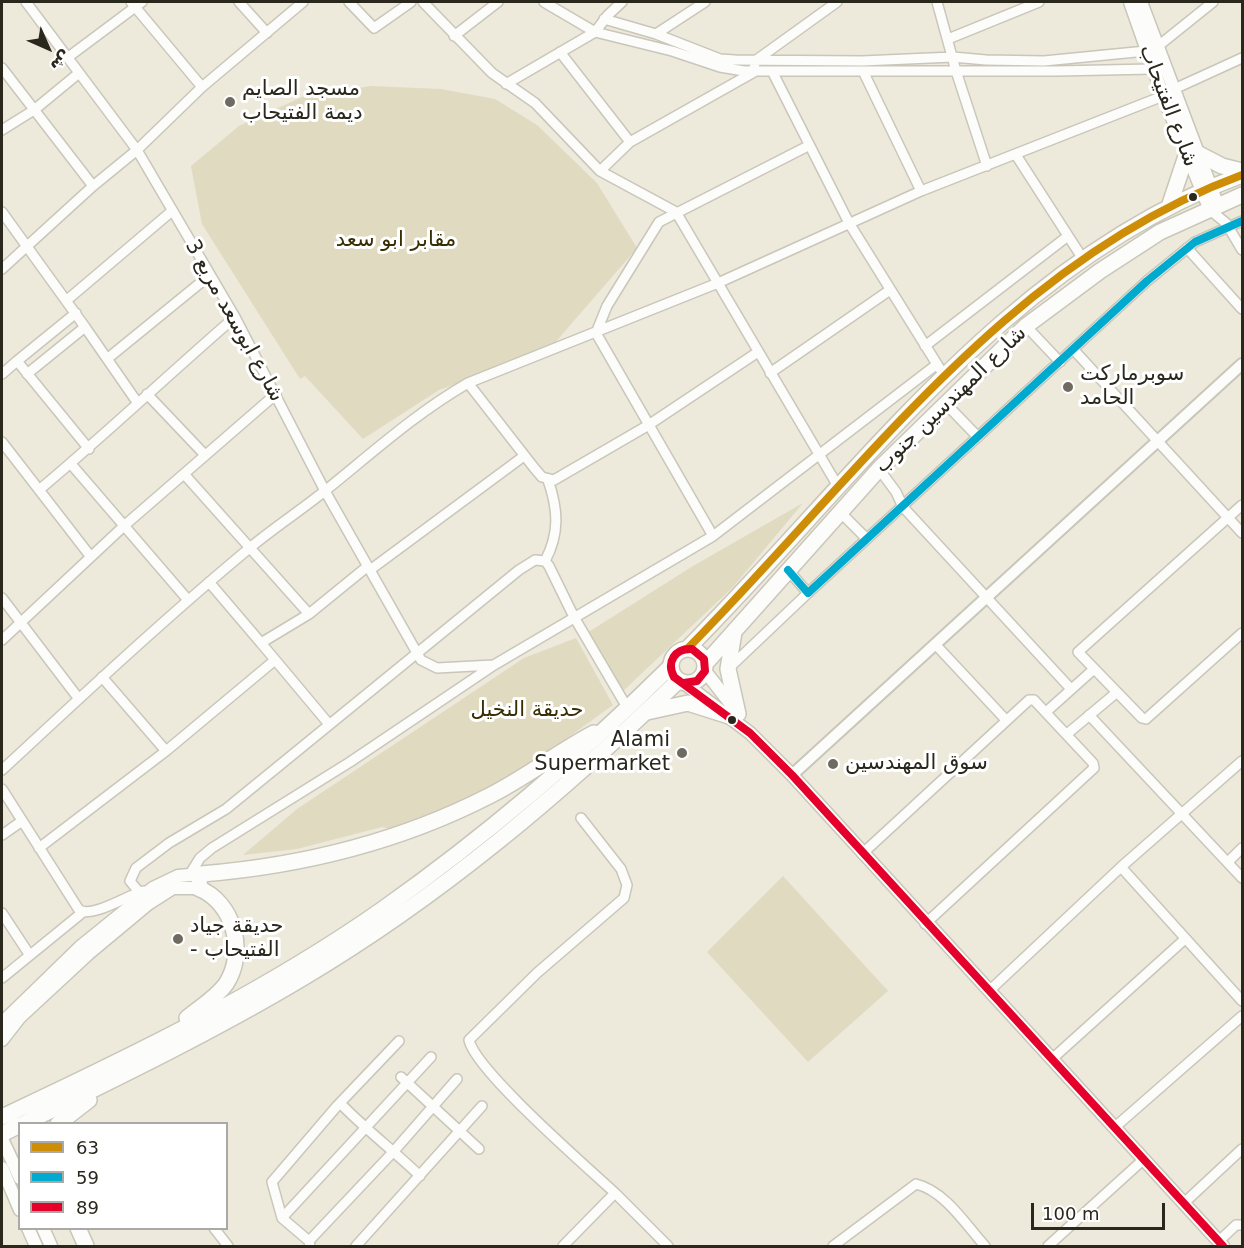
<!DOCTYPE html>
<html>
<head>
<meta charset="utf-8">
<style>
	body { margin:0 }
	#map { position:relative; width:1244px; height:1248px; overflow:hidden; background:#ede9db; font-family:"DejaVu Sans",Vazirmatn,sans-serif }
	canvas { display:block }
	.frame { position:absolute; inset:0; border:3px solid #2a271d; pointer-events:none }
	.legend { position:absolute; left:18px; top:1122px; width:210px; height:108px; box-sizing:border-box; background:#fff; border:2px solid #aaa9a5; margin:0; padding:8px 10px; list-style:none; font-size:18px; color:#2a271d }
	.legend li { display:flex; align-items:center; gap:12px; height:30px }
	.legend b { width:30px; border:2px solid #aaa9a5 }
	.north { position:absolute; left:18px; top:18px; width:60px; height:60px; -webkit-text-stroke:4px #fff; paint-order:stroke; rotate:135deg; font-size:16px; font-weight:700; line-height:24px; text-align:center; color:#2a271d }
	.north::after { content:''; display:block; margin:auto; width:21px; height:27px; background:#2a271d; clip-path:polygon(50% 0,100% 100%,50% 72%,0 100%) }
	.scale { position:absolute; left:1031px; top:1203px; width:134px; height:27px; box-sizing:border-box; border:3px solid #2a271d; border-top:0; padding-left:8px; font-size:18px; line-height:21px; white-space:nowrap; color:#2a271d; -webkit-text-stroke:4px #fff; paint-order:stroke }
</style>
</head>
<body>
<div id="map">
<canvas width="1244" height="1248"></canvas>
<div class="frame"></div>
<ul class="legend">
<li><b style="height:8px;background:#ce8d06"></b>63</li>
<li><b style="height:8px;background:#00a9ce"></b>59</li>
<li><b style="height:8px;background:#e4002b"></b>89</li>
</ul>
<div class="north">ش</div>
<div class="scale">100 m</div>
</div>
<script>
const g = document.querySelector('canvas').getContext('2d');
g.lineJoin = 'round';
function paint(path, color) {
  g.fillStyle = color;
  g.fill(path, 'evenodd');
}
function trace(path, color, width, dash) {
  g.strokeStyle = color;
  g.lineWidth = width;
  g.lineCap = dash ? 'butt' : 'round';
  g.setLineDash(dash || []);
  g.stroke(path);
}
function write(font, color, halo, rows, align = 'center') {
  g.font = font + ' "DejaVu Sans",Vazirmatn,sans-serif';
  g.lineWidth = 6;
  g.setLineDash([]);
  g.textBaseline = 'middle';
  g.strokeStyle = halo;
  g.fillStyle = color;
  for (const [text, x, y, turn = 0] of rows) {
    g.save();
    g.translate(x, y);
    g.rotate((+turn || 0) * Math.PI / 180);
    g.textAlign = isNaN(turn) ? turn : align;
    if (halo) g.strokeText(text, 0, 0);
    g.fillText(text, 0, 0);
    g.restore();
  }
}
paint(new Path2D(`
	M371,86l70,3 54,10 42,26 60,58 40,65 -90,104 -108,38 -76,49 -58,-63 -5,3 -98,-155 -11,-58 48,-40 63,-29z
	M803,503l-70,84 -111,105 -35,-59 106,-67z
	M576,638l37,67 -65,47 -66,41 -83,38 -17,-4 -85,22 -54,6 54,-46 227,-151z
	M783,876l105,115 -80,71 -101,-110z`), '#e0dac1');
const minor = new Path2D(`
	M26,2l111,148 98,167 90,174 96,169 16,8 56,-3
	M131,2l71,85
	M239,2l28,31
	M349,2l25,26 37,-26
	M423,2l69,71 43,30 65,68 76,41 163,276
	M544,2l51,30 77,19 48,16 24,4h313l95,-2
	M937,2l19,69 31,95
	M604,19l52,15 64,25 15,1 127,1 91,-4 33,3 58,1 102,-10
	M656,34l49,-32
	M454,36l44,-34
	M948,39l91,-37
	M1157,47l56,-45
	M560,52l70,90
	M67,58l75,-56
	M2,68l91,118
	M772,71l77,152 91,146
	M863,71l58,120
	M506,84l89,-52 13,-17 14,-13
	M1172,90l70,-32
	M2,130l32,-20 45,-37
	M1016,155l67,104
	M600,171l30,-29 124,-70 1,-11 82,-59
	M1210,210l16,13 16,27
	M2,212l83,115 -58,47
	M1187,248l55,61
	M2,269l91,-83 44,-36 65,-63 101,-85
	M67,300l105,-89
	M1026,326l34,36
	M85,327l52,75
	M925,346l143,-110
	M1073,349l169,184
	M107,359l103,-84
	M17,361l59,-48
	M770,373l120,-83
	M2,374l15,-13 72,88
	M468,383l67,86 7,8 12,3 93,-54 111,-74
	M147,394l58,61
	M945,403l33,34
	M2,442l89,115
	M71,464l117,136
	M879,469l17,23 7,15 168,182
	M184,474l125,140
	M39,490c67,-56 130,-116 196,-173
	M1242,505l-164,147 64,66 4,1 96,-86
	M840,512l27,27
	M713,536l-117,-203 11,-27 52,-84 149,-76
	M545,561c15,-28 13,-52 3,-81
	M370,570l154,-114
	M788,570l20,23 339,-312 48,-39 47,-21
	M209,582l52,61
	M2,598l77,101
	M2,640l123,-115 151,-131
	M935,644l71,76
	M729,668l79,-75
	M102,677l64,74
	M1046,712l48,-43
	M1089,715l153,163
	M328,723l-67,-80 48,-29 59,-48
	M1067,734l49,-41
	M2,770c80,-74 160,-149 244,-219 26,-22 54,-40 80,-61 46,-37 90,-77 142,-107l250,-100 203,-92 242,-95
	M2,789l77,121c15,8 48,-15 65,-19
	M581,818l40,51 6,16 -3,13 -87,75 -68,67c6,30 119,128 146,153
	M2,835l20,-14
	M39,848l127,-97 109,-91
	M862,854l167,-154h5l59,63 1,5 -169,156
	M1228,862l14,-14
	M1121,867l121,134
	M190,874l10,-16 12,-10 138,-86 144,-97 219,-129 223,-171
	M139,892l-9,-11 6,-13 33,-25 57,-34 293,-239 16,-10 10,1 4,5 25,51 54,92
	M2,913l27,41
	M2,978l81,-66
	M989,991l132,-124 121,-106
	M1052,1059l133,-120
	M401,1077l78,72
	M340,1103c25,26 54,48 80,73
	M1115,1127l127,-111
	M1184,1203l58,-54
	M282,1218l-10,-36 65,-76 62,-65
	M214,1228l14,18
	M309,1241l-27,-23 149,-161
	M1219,1241l17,-16h6
	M310,1246l-1,-5 85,-90 63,-72
	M356,1246l126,-140
	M563,1246l52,-53 53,53
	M833,1246l83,-62c29,7 50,41 69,62
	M1048,1246l96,-87`);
const tertiary = new Path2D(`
	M792,775l450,-411`);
const secondary = new Path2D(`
	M1130,2l33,94 47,114
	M1141,2l77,204
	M705,671l32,41
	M684,683l66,50 42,42 431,471
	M2,1023l78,-76 73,-59 25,-12 23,-2
	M2,1040l18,-23 68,-63 60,-50 25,-16h25
	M2,1139l18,39
	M2,1168l18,42
	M28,1228l8,18
	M43,1228l8,18`);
const trunk = new Path2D(`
	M1197,153l25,13 20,5
	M1169,207l17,-51
	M734,632l-6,37 10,45
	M671 666a17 17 0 1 1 34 0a17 17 0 1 1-34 0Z
	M687,649c171,-172 320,-388 555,-474
	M705,664l174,-195 147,-143 74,-55 60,-39 82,-37
	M647,712l41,-9 41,13
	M187,1018c13,-11 29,-20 39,-34 21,-32 8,-82 -28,-96l3,-14c100,-8 198,-32 288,-78 36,-18 69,-44 105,-63
	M2,1117c130,-61 263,-125 381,-208 103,-73 197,-153 287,-242
	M23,1124c94,-46 189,-92 278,-145 139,-82 261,-186 377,-298
	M58,1124l31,-24
	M2,1134l18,-9
	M78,1228l8,18`);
trace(minor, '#c9c6ba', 12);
trace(tertiary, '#c9c6ba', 14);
trace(secondary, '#c9c6ba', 15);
trace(trunk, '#c9c6ba', 18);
trace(minor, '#fcfcfa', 9);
trace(tertiary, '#fcfcfa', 10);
trace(secondary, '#fcfcfa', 12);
trace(trunk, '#fcfcfa', 15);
trace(new Path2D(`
	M687,649c171,-172 320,-388 555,-474`), '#ce8d06', 8);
trace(new Path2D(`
	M788,570l20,23 339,-312 48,-39 47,-21`), '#00a9ce', 8);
trace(new Path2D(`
	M684,683l13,-2 8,-10 -1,-12 -12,-10c-17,-1 -26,13 -18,28l76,56 42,42 431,471`), '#e4002b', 8);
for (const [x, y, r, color] of [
	[230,102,6,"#6e6b60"],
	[1193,197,5,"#2a271d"],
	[1068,387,6,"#6e6b60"],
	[732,720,5,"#2a271d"],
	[682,753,6,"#6e6b60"],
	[833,764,6,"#6e6b60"],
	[178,939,6,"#6e6b60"]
]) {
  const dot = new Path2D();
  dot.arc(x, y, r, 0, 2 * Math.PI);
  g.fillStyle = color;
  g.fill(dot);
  trace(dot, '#fff', 2);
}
write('21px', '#2a271d', '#fff', [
	["مسجد الصايم",242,90],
	["ديمة الفتيحاب",242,114],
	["سوبرماركت",1080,375],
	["الحامد",1080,399],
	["Alami",670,741,"right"],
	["Supermarket",670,765,"right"],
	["سوق المهندسين",845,764],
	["حديقة جياد",190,927],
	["- الفتيحاب",190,951]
], 'left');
write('21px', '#2a271d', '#fff', [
	["شارع الفتيحاب",1168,106,69],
	["شارع ابوسعد مربع 3",234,321,61],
	["شارع المهندسين جنوب",951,400,-44]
]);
write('21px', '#382e01', '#fff', [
	["مقابر ابو سعد",396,241],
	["حديقة النخيل",527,711]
]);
</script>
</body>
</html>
